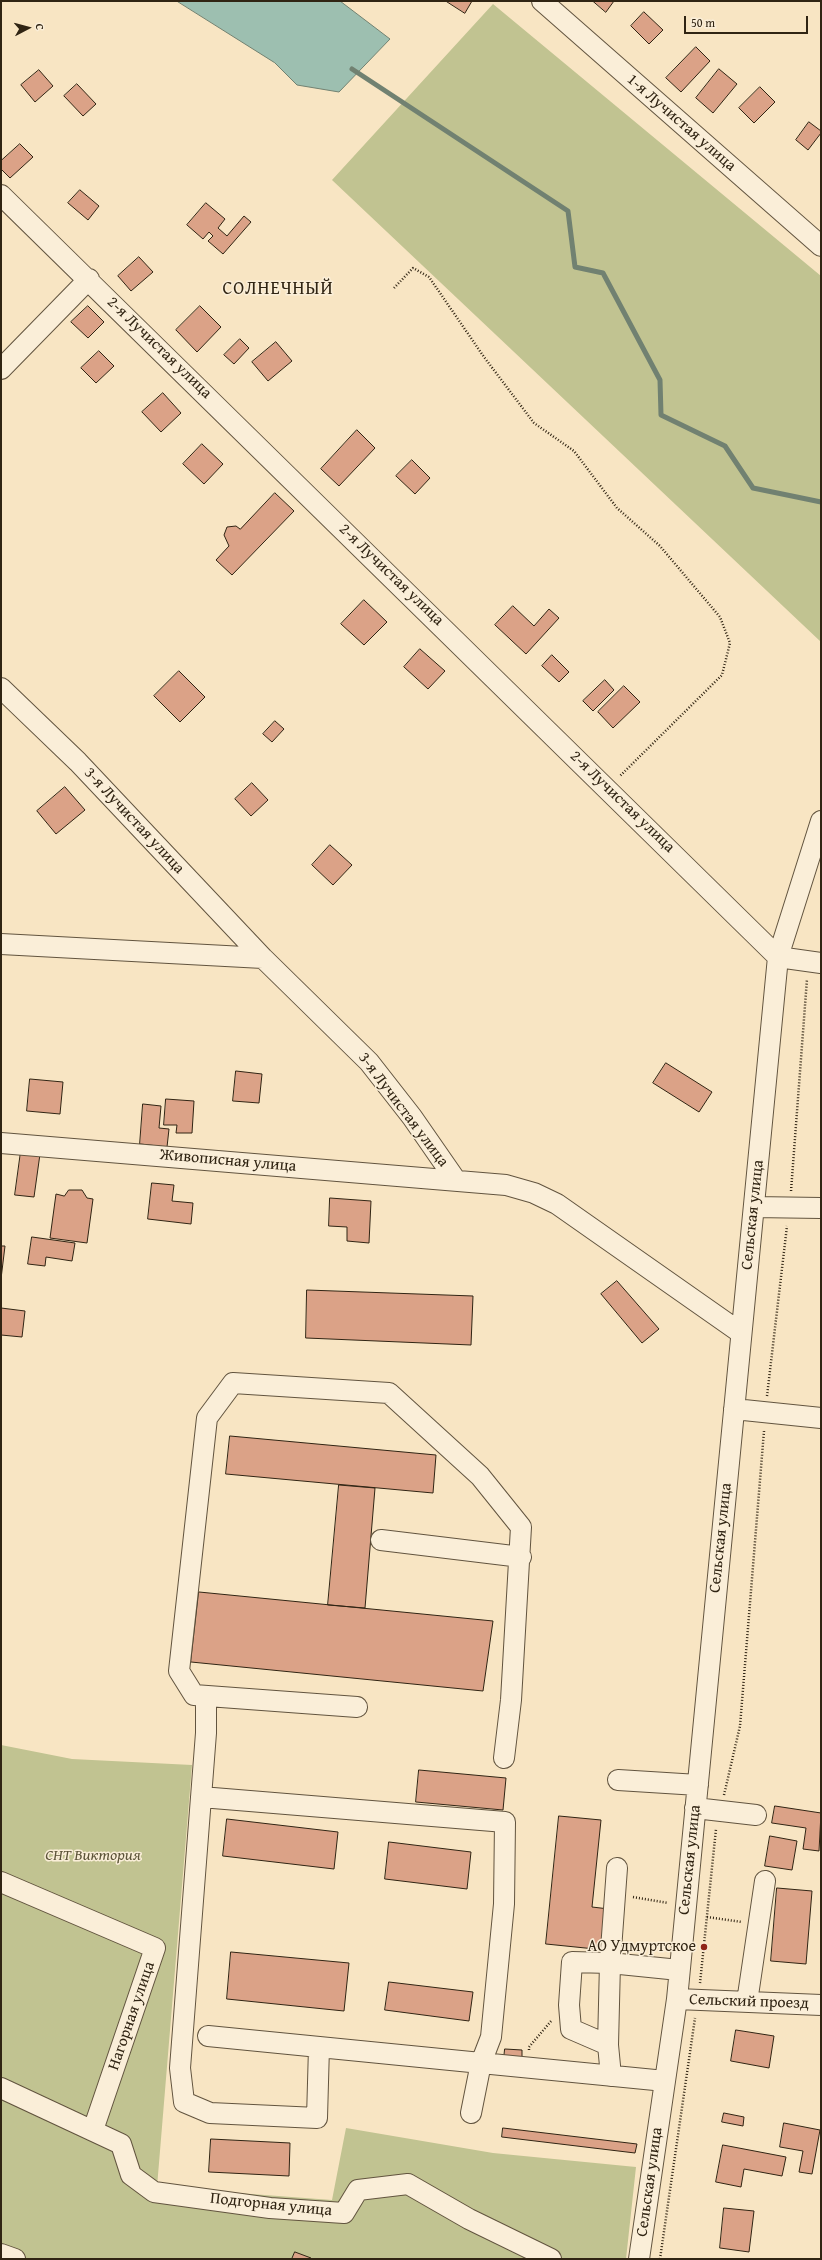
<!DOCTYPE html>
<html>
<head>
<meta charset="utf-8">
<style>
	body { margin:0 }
	#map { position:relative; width:822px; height:2260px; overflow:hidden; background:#f8e5c3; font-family:"Gentium Book Plus",serif }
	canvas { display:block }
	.frame { position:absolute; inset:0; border:2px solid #302413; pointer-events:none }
	.north { position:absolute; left:8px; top:8px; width:40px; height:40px; -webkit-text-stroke:3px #faeed8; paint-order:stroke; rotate:84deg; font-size:11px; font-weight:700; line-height:16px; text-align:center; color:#302413 }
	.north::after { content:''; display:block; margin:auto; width:14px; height:18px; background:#302413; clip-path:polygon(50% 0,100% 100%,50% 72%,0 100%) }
	.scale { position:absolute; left:684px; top:16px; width:124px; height:18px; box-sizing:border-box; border:2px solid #302413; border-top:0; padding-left:5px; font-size:12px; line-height:14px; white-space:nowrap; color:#302413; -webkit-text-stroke:3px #faeed8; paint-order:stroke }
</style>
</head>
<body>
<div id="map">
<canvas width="822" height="2260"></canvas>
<div class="frame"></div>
<div class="north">С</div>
<div class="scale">50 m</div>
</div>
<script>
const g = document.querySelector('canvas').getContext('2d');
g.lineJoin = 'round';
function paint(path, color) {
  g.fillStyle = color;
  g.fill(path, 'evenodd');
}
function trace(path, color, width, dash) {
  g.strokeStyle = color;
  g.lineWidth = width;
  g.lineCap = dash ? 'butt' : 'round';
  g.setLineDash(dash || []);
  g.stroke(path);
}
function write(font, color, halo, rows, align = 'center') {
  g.font = font + ' "Gentium Book Plus",serif';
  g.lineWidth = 3;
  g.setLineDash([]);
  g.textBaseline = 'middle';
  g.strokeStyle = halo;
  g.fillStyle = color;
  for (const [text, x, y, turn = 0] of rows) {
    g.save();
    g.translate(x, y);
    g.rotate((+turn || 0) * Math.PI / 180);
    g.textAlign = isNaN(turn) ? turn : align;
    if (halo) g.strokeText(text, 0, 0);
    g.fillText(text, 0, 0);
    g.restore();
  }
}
paint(new Path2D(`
	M493,4l328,272v366l-489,-462z
	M1,1745l71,14 120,6 -35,422 175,13 14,-72 147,25 143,14 -10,92h-625z`), '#c1c391');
const water = new Path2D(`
	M177,1h163l50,38 -51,53 -42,-7 -22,-22z`);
paint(water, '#9dbfb0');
trace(water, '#718171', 1);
trace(new Path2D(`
	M352,69l216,142 7,56 28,6 57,107 1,35 64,31 28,42 68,14`), '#718171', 5);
const building = new Path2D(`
	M446,1h26l-7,12z
	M593,1h21l-8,11z
	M644,12l19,18 -14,14 -18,-18z
	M696,47l14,14 -29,31 -15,-14z
	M719,69l18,15 -24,29 -17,-15z
	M39,70l14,16 -18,16 -14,-17z
	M77,84l19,20 -13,12 -19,-20z
	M760,87l15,15 -21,21 -15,-15z
	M809,122l12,9v2l-13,17 -12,-10z
	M20,144l13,13 -23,21 -9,-9v-8z
	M80,190l19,16 -11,14 -20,-17z
	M206,203l19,16 -7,9 9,8 17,-20 7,6 -28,32 -15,-13 5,-5 -4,-4 -6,7 -16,-14z
	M139,257l14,15 -22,19 -13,-15z
	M88,306l16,16 -16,16 -17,-16z
	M200,306l21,21 -24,25 -21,-22z
	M240,339l9,9 -15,16 -10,-9z
	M276,342l16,19 -24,20 -16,-19z
	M99,351l15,15 -18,17 -15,-15z
	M163,393l18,20 -20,19 -19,-20z
	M357,430l18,18 -36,38 -18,-17z
	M202,444l21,20 -19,20 -21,-20z
	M412,460l18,18 -15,16 -19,-18z
	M275,493l19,18 -62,64 -16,-15 13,-14 -5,-11 3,-8 9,-1 4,3z
	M364,600l23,22 -23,23 -23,-21z
	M513,606l21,20 15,-17 10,9 -33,36 -31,-29z
	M420,649l25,22 -17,18 -24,-22z
	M552,655l17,17 -10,10 -17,-16z
	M179,671l26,26 -25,25 -26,-26z
	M605,680l9,10 -21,21 -10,-10z
	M624,686l16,16 -27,26 -15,-16z
	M275,721l9,8 -12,13 -9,-8z
	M252,783l16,17 -17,16 -16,-17z
	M65,787l20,23 -29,24 -19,-23z
	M330,845l22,20 -19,20 -21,-20z
	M666,1063l46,29 -13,20 -46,-29z
	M236,1071l26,3 -3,29 -26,-2z
	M30,1079l33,3 -3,32 -33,-3z
	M166,1099l28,2 -2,32h-16l1,-8h-13z
	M143,1104l18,2 -2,22 10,1 -2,18 -27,-3z
	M21,1151l19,3 -6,43 -19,-2z
	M152,1183l22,2 -2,16 21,2 -2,21 -43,-5z
	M69,1190h13l5,8 6,1 -6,44 -37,-5 6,-44 8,2z
	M330,1198l41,3 -2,42 -22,-2v-14l-18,-1z
	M32,1237l43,6 -3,18 -26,-4 -1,9 -17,-2z
	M1,1246h4l-4,33z
	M617,1281l42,48 -17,14 -41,-49z
	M307,1290l166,6 -2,49 -165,-7z
	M1,1308l24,3 -3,26 -21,-2z
	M230,1436l206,19 -3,38 -207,-19z
	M339,1485l36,3 -10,120 -37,-3z
	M199,1592l294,29 -10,70 -292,-29z
	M419,1770l87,8 -3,32 -87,-8z
	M775,1806l46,7 -2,38 -16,-2 3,-21 -34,-5z
	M559,1816l42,4 -9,87 17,2 -4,41 -59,-6z
	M227,1819l111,13 -4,37 -111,-13z
	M770,1836l27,5 -5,29 -27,-4z
	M389,1842l82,10 -4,37 -82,-10z
	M777,1888l35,3 -6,73 -35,-3z
	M231,1952l118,11 -5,48 -117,-12z
	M389,1982l84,10 -4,29 -84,-11z
	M736,2030l38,6 -5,32 -38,-7z
	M505,2049l17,1v11l-18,-2z
	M724,2113l20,4 -1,9 -21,-4z
	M784,2123l36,7 -8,44 -13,-2 4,-21 -23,-4z
	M503,2128l134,16 -2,9 -133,-16z
	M211,2139l79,4 -1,33 -80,-4z
	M723,2145l63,12 -4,19 -38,-7 -3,18 -25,-5z
	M724,2208l30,3 -5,41 -29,-4z
	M295,2252l16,6v1h-19z`);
paint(building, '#dba287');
trace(building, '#302413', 1);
const minor = new Path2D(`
	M542,1l279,245
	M1,195l777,762
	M1,369l88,-90
	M1,688l77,74 185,196 106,104 43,55 43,62
	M1,944l262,14
	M778,957l43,6
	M1,1143l505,42 28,8 23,11 184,129
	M754,1207l67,1
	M734,1409l87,9
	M381,1540l140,17
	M206,1696v37l-26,335 4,34 26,11 107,5 2,-71
	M357,1707l-163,-12 -15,-24 28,-253 26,-35 156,10 91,83 41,51 -10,173 -7,58
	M618,1780l80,5
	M201,1797l304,25 -1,82 -13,133 -10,26 -273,-27
	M695,1808l61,7
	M617,1868l-7,95 69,7
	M1,1882l154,66 -62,182
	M677,1999l144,6
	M747,2002l18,-121
	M608,2045l-37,-16 -2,-24 3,-43 38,1 -2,82 3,31
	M1,2088l120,56 10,31 23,17 116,16 74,5 14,-23 50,-6 61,35 82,40
	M471,2113l10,-50 184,18
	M1,2254l14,5
	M639,2259l38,-260 101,-1042 43,-136`);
trace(minor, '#62543f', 22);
trace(new Path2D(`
	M394,288l19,-20 16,9 55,80 50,66 40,28 43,57 43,38 60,71 10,26 -8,32 -102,101
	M791,1191l16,-212
	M767,1396l20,-170
	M724,1795l16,-69 24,-295
	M633,1897l35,6
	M707,1917l35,5
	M700,1983l16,-154
	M529,2050v-3l23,-27
	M660,2259l35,-241`), '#302413', 2.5, [1, 2]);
trace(minor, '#faeed8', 20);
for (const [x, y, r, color] of [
	[704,1947,4,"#8f2418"]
]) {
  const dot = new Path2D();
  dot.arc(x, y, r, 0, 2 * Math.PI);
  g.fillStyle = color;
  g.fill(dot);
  trace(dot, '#faeed8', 1.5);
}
write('16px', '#302413', '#faeed8', [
	["1-я Лучистая улица",681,123,41],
	["2-я Лучистая улица",159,348,44],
	["2-я Лучистая улица",391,575,44],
	["2-я Лучистая улица",622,802,44],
	["3-я Лучистая улица",134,821,47],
	["3-я Лучистая улица",403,1110,53],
	["Живописная улица",228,1161,5],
	["Сельская улица",753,1215,-84],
	["Сельская улица",721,1538,-84],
	["Сельская улица",690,1860,-84],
	["Сельский проезд",749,2002,2],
	["Нагорная улица",132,2016,-71],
	["Сельская улица",650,2182,-82],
	["Подгорная улица",271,2205,6]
]);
write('italic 16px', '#5c5439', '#faeed8', [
	["СНТ Виктория",93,1856]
]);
write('16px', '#302413', '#faeed8', [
	["АО Удмуртское",696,1947]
], 'right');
g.letterSpacing = '1px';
write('18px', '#302413', '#faeed8', [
	["СОЛНЕЧНЫЙ",278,289]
]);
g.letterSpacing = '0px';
</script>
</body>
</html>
